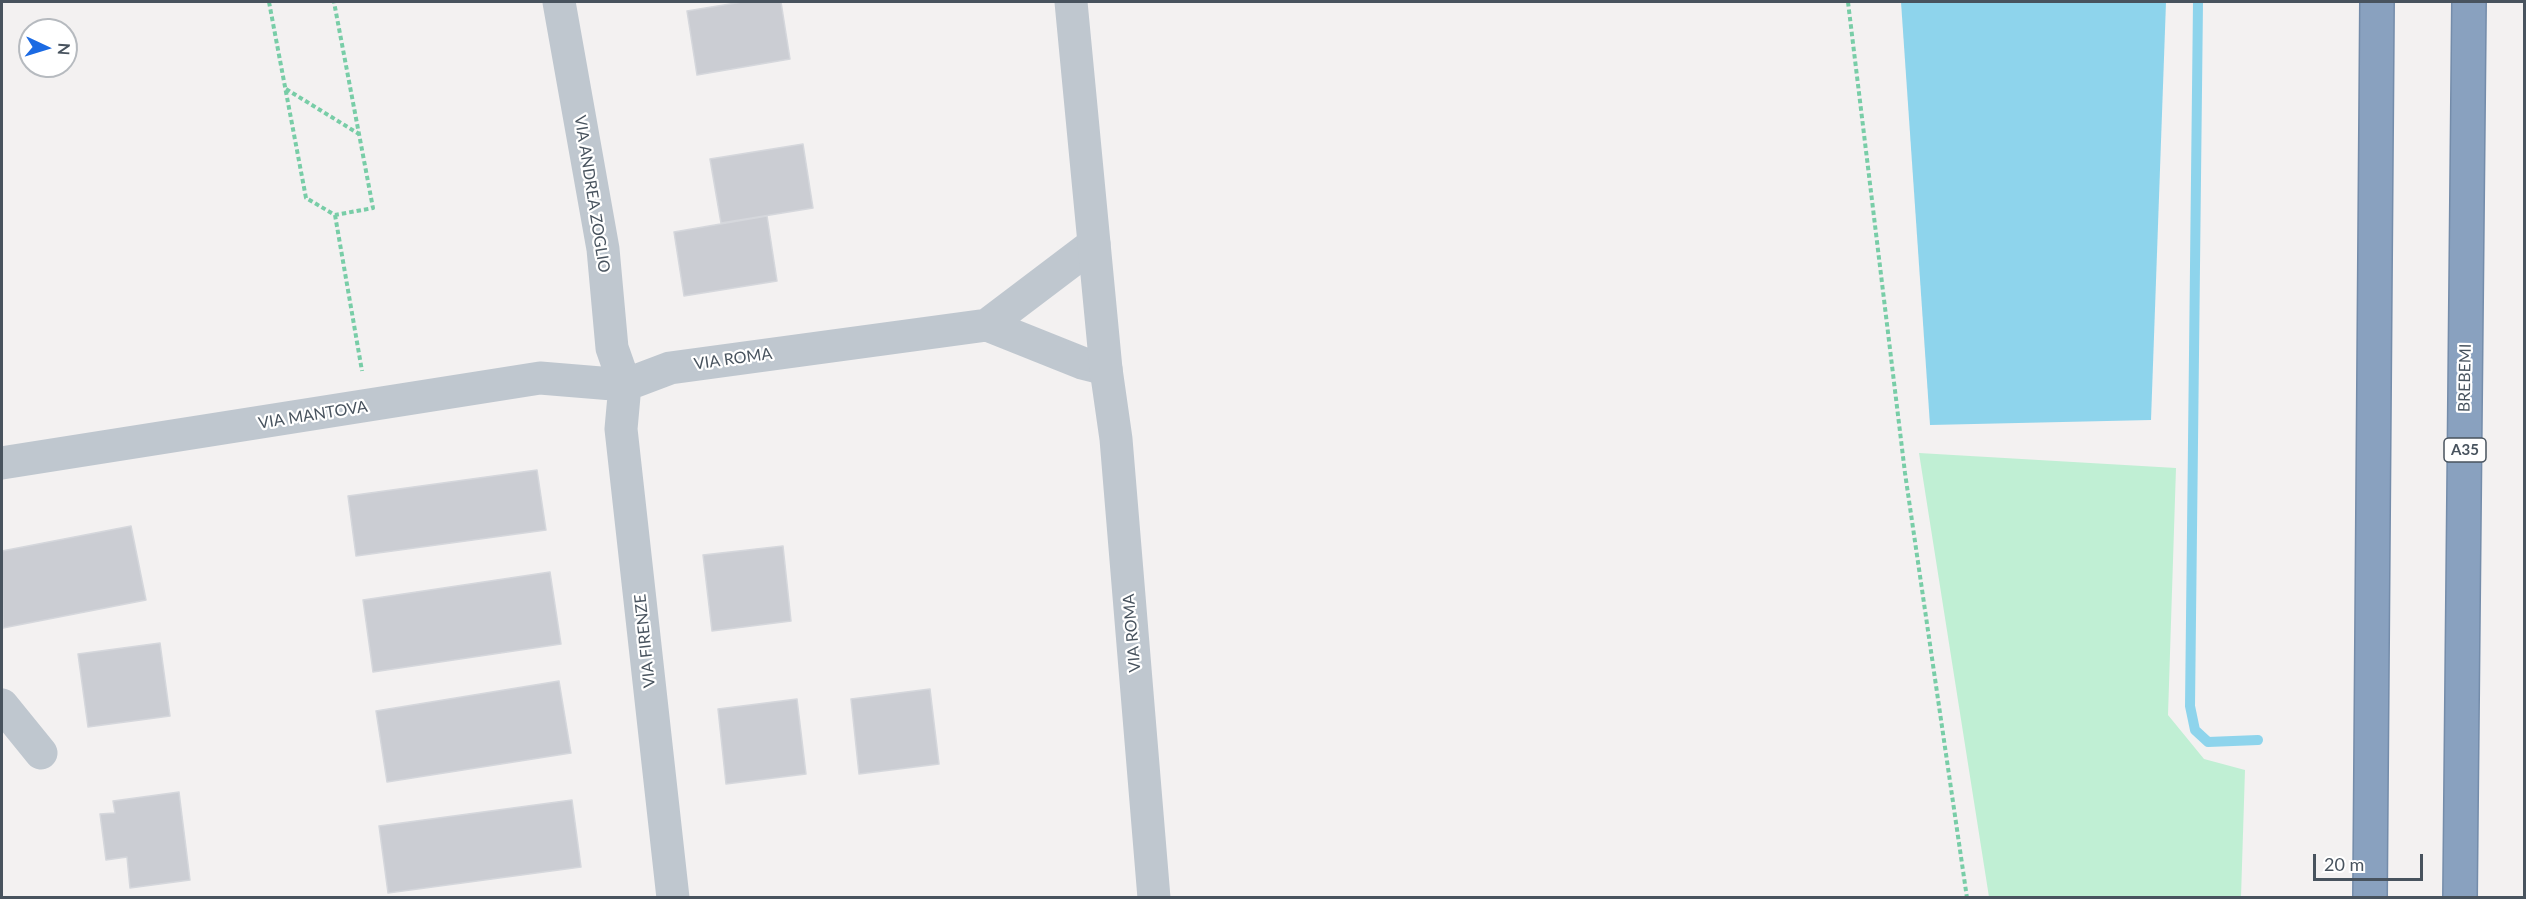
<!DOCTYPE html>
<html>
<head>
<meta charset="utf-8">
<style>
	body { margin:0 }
	#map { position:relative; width:2526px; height:899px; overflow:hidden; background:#f3f1f1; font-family:Lato,sans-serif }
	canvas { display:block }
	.frame { position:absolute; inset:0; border:3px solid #48535e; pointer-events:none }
	.north { position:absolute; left:18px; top:18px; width:60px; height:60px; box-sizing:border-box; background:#fff; border:2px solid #b6babf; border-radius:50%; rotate:94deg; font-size:16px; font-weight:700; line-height:24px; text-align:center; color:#48535e }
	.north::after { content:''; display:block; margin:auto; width:21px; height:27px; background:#1b6ae3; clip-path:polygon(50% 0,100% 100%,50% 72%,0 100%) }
	.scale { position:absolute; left:2313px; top:854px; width:110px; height:27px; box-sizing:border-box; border:3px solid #48535e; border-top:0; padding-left:8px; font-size:18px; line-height:21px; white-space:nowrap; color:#48535e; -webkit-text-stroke:4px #fff; paint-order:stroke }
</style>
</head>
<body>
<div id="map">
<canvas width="2526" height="899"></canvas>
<div class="frame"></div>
<div class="north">N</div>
<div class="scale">20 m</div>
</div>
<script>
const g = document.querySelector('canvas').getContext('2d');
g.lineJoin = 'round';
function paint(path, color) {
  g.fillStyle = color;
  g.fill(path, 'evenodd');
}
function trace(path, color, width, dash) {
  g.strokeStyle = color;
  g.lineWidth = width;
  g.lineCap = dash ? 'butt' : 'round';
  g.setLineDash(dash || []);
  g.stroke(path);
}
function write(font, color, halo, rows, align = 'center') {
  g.font = font + ' Lato,sans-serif';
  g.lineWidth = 4.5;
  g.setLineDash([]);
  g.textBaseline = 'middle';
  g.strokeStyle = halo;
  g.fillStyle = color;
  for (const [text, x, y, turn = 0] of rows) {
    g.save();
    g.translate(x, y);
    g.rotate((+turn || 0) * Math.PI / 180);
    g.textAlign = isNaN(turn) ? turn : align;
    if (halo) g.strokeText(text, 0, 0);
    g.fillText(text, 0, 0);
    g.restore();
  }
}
paint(new Path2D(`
	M1919,453l257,15 -8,247 36,44 41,11 -4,127h-252z`), '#c0efd4');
paint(new Path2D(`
	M1901,2h265l-15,418 -221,5z`), '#8ed4ec');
trace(new Path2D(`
	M2198,2l-8,704 5,24 13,12 50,-2`), '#8ed4ec', 10);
const building = new Path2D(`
	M742,2h39l9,57 -93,16 -10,-64z
	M803,144l10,64 -92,15 -11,-64z
	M767,216l10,65 -93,15 -10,-64z
	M537,470l9,60 -190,26 -8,-60z
	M131,526l15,74 -143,28 -1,-77z
	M783,546l8,75 -79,10 -9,-76z
	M550,572l11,72 -188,28 -10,-72z
	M160,643l10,73 -82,11 -10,-73z
	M559,681l12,72 -184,29 -11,-71z
	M930,689l9,75 -80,10 -8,-75z
	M797,699l9,75 -80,10 -8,-75z
	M179,792l11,88 -60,8 -3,-31 -21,3 -6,-46 15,-1 -2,-12z
	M572,800l9,67 -193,26 -9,-67z`);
paint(building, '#cbcdd3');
trace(building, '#d5d7dc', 1.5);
const motorway = new Path2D(`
	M2370,898l7,-896
	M2460,898l9,-896`);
trace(motorway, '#748caa', 36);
trace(new Path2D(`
	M269,2l37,196 29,17 38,-7 -39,-206
	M1848,2l57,471 62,425
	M286,89l73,45
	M335,215l27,156`), '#78cda7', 4, [4.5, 3]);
trace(new Path2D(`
	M559,2l44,247 9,99 13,37 -4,44 52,469
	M987,325l107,-81
	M2,463l538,-85 85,7 45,-17 317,-43 95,38 24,6
	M2,705l39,48`), '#bfc7cf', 33);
trace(new Path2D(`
	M1071,2l35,367 10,70 38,459`), '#bfc7cf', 33);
trace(motorway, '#89a1bf', 33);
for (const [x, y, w] of [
	[2465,450,42]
]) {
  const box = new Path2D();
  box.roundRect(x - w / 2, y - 12, w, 24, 4.5);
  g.fillStyle = '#fff';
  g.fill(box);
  trace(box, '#48535e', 1.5);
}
write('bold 15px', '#48535e', null, [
	["A35",2465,450]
]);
write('16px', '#48535e', '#fff', [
	["VIA ANDREA ZOGLIO",592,194,81],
	["VIA ROMA",733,359,-8],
	["BREBEMI",2465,378,-89],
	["VIA MANTOVA",313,415,-9],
	["VIA ROMA",1132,633,-95],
	["VIA FIRENZE",645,641,-96]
]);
</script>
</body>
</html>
